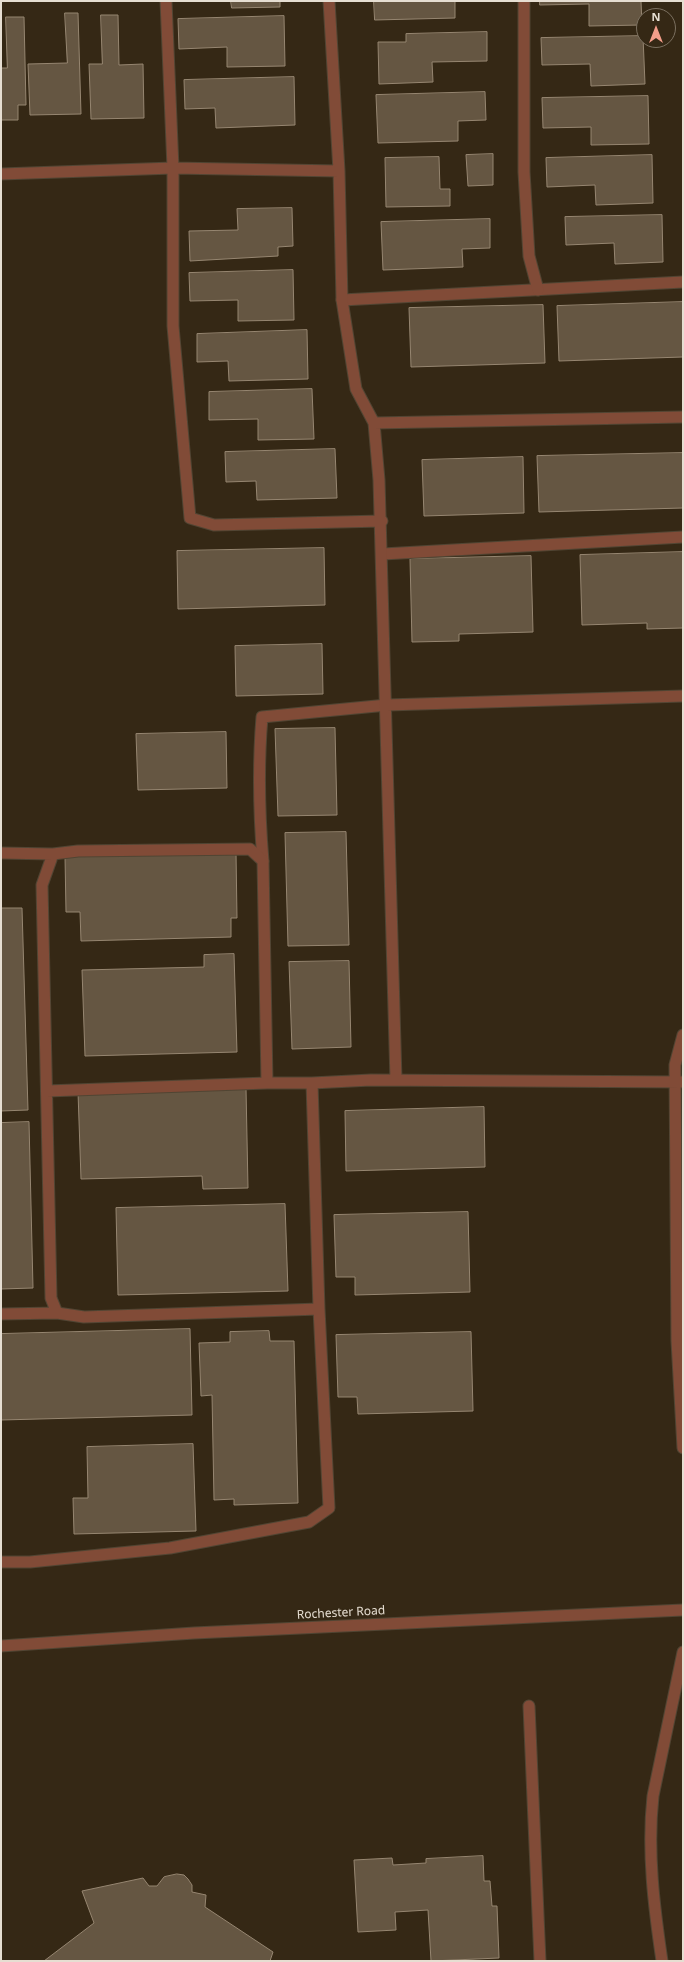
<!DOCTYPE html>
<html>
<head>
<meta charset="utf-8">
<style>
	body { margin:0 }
	#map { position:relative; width:684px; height:1962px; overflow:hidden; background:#352815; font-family:"Noto Sans",sans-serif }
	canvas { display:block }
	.frame { position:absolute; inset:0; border:2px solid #e6ded2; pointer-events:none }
	.north { position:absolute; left:636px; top:8px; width:40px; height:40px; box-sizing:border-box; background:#352815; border:1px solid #7c7161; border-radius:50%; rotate:0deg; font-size:11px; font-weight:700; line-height:16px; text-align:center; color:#e6ded2 }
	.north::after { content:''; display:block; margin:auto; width:14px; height:18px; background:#f49e8a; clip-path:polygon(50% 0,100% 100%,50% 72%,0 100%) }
</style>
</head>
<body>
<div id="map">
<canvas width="684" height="1962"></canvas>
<div class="frame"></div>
<div class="north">N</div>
</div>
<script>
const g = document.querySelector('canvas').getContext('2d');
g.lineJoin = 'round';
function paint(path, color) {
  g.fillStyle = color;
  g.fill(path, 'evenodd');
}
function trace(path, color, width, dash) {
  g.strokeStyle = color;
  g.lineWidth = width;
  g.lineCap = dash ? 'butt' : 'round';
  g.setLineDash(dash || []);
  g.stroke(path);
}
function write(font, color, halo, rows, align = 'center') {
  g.font = font + ' "Noto Sans",sans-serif';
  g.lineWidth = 3;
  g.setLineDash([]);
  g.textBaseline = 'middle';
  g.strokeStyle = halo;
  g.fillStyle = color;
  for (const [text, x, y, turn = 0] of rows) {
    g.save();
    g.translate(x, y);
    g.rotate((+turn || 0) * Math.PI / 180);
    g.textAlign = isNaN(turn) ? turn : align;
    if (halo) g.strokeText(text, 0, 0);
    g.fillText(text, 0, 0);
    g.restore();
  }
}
const building = new Path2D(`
	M231,1h49v6l-48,1z
	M374,1h81v17l-80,2z
	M540,1h101l1,24 -53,1v-22l-49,1z
	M65,13h13l3,101 -51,1 -2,-51 39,-1z
	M101,15h17l1,50 24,-1 1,54 -53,1 -2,-55h13z
	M284,16l1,50 -58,1v-20l-48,2 -1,-30z
	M6,17h18l2,88h-8v15h-17v-52h6z
	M487,32v29l-55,1 1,20 -54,2 -1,-42h28v-8z
	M643,36l2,48 -54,2 -1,-22 -48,1 -1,-27z
	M294,77l1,48 -79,3 -1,-20 -30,1 -1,-29z
	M485,92l1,28 -28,1v20l-80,2 -2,-48z
	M648,96l1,48 -58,1v-18l-48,1 -1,-30z
	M493,154v31l-25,1 -2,-31z
	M652,155l1,48 -57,2 -1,-20 -48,2 -1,-29z
	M439,157l1,32h10v17l-64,1 -1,-49z
	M292,208l1,38 -15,1v9l-88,5 -1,-30 49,-1 -1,-21z
	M662,215l1,47 -48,2 -1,-21 -48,2 -1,-28z
	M490,219v29l-28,1 1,18 -80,3 -2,-48z
	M293,270l1,50 -56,1v-21l-48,1 -1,-28z
	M683,302v55l-124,4 -2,-55z
	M543,305l2,58 -134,4 -2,-59z
	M307,330l1,49 -79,2 -1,-20 -31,1v-28z
	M312,389l2,50 -56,1v-21l-49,1v-28z
	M335,449l2,49 -80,2 -1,-19 -30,1 -1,-30z
	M683,453v55l-144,4 -2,-56z
	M523,457l1,56 -100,3 -2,-56z
	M324,548l1,57 -147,4 -1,-58z
	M683,552v76l-36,1v-6l-65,2 -2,-70z
	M531,556l2,76 -74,2v7l-47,1 -2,-83z
	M322,644l1,50 -87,2 -1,-50z
	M335,728l2,87 -59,1 -3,-87z
	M226,732l1,56 -89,2 -2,-56z
	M346,832l3,113 -61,1 -3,-113z
	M236,852l1,66h-6v19l-150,4 -1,-29h-14l-1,-56z
	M1,908h21l6,202 -27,1z
	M234,954l3,98 -152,4 -3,-86 122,-3v-12z
	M349,961l2,86 -59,2 -3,-87z
	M246,1088l2,100 -45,1 -1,-13 -121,3 -3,-87z
	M484,1107l1,60 -139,4 -1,-60z
	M29,1122l4,166 -32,1v-166z
	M285,1204l3,87 -170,4 -2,-87z
	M468,1212l2,80 -115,3v-18h-19l-2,-62z
	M190,1329l2,86 -191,5v-86z
	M269,1331l1,10h24l4,162 -64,2v-6l-20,1 -2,-105 -11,1 -2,-53 31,-1v-10z
	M471,1332l2,79 -115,3 -1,-17h-19l-2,-62z
	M193,1444l3,87 -122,3 -1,-36h15l-1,-51z
	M483,1856l1,25h6l2,25h5l2,52 -68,3 -3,-51 -33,2 1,18 -38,2 -4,-72 38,-2 1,7 33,-2v-4z
	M177,1874l7,1 4,4 4,6v7l14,3 -1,12 68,45 -3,9h-226l50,-38 -12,-32 61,-13 6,8h8l7,-9z`);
paint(building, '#655642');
trace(building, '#968671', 1);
const service = new Path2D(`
	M342,300l341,-18
	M383,554l300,-17
	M263,861c-4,-48 -5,-96 -1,-144l125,-12
	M529,1706l11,255
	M662,1961c-8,-54 -15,-110 -9,-165l30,-144`);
const minor = new Path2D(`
	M166,1l7,167v158l17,192 24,7 168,-4
	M329,1l10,170 3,129 14,89 18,34 5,57 17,600
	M524,1v171l5,84 9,34
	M1,174l172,-6 166,3
	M374,423l309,-6
	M387,705l296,-9
	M1,853l52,1
	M683,1035l-8,30 2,276 6,107
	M312,1083h-45l-4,-222 -13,-12 -172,2 -25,3 -11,31 9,413 6,15 27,4 235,-8
	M47,1091l220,-8
	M1,1314l56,-1
	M1,1562h29l140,-14 139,-26 20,-14 -10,-199 -7,-226 59,-3 312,2`);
const tertiary = new Path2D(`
	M1,1646l193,-13 489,-23`);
trace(service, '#514533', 13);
trace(minor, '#514533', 13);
trace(tertiary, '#514533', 13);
trace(service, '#814b37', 11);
trace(minor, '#814b37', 11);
trace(tertiary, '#814b37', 11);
write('12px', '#e6ded2', '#352815', [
	["Rochester Road",341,1613,-3]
]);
</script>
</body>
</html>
